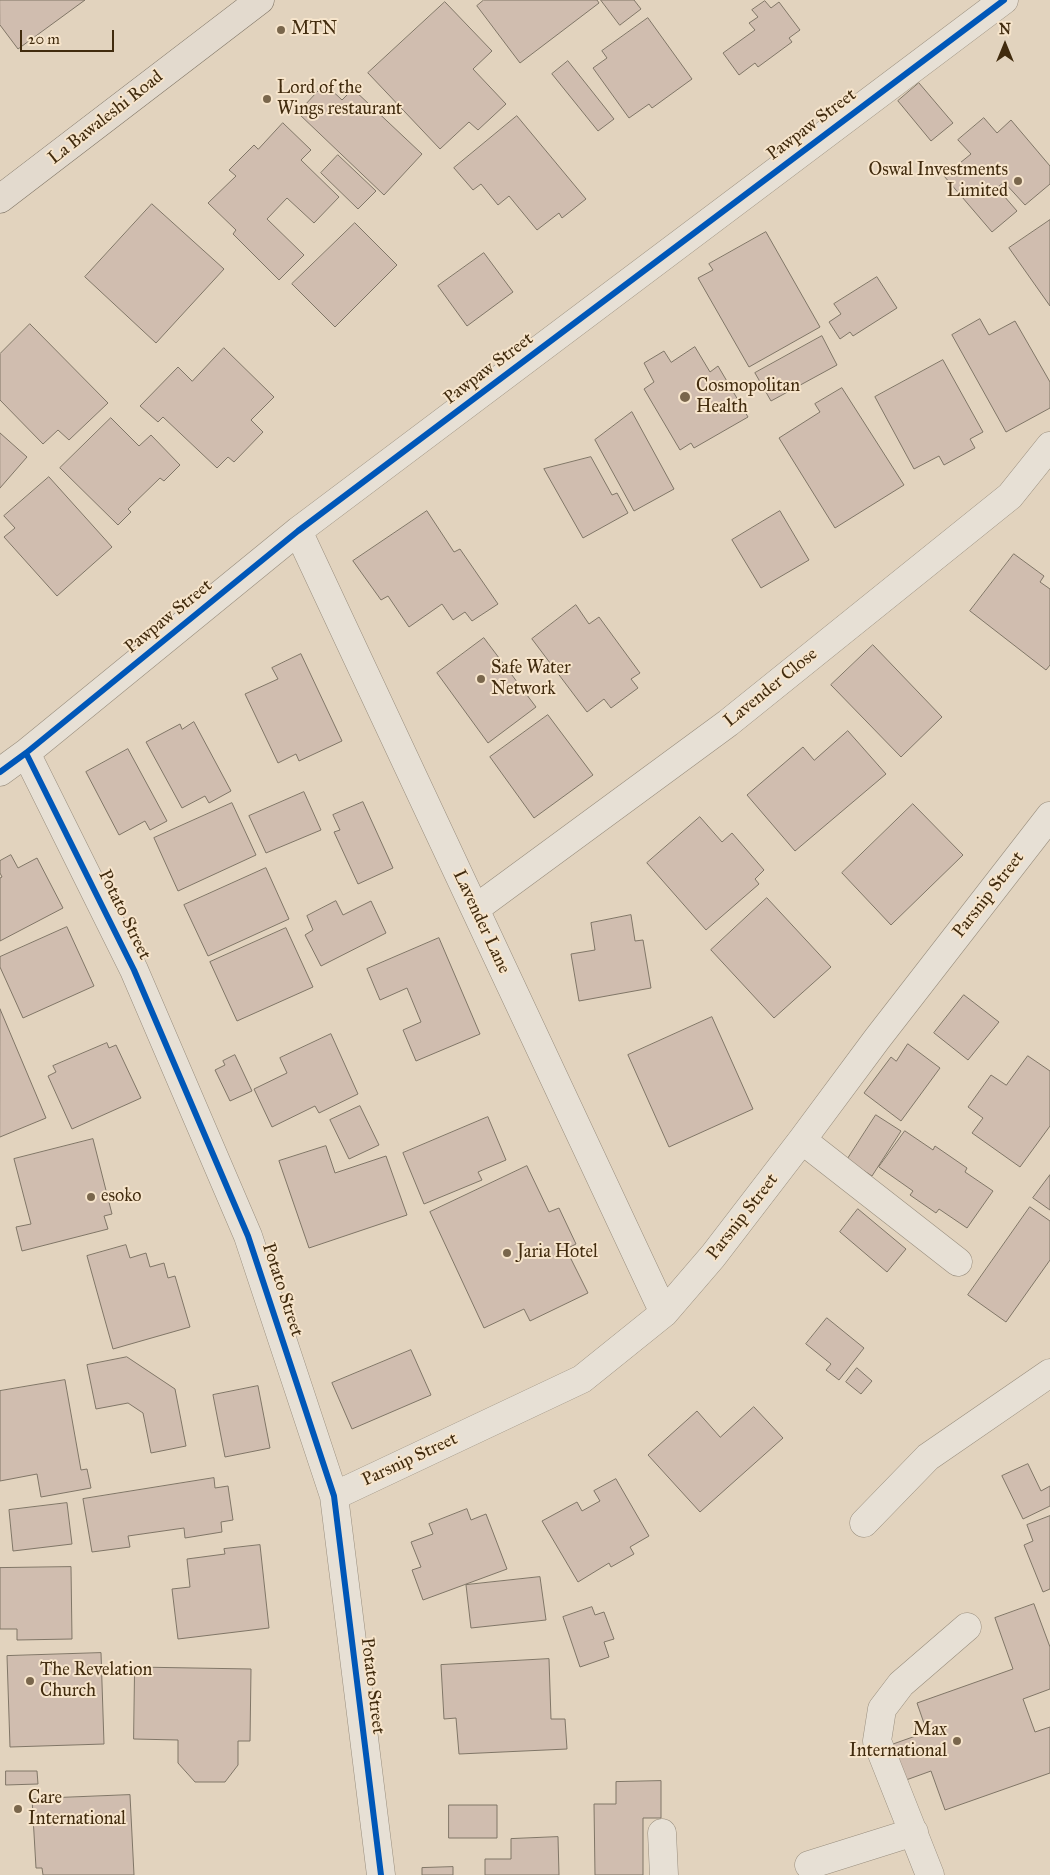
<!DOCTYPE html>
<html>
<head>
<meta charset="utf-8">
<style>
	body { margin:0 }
	#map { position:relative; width:1050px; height:1875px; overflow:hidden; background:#e2d3be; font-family:"IM FELL Great Primer",serif }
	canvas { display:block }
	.north { position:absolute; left:980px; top:20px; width:50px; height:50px; -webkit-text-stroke:4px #f6e4cb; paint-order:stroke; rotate:0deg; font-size:14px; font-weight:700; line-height:20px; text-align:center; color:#412b0e }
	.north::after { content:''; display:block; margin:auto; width:18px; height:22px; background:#412b0e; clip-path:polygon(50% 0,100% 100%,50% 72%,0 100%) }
	.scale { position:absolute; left:20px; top:30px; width:94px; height:22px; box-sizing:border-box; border:2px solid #412b0e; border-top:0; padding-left:6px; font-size:15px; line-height:18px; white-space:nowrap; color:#412b0e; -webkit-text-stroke:4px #f6e4cb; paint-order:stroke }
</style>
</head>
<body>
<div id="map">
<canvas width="1050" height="1875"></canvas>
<div class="north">N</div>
<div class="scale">20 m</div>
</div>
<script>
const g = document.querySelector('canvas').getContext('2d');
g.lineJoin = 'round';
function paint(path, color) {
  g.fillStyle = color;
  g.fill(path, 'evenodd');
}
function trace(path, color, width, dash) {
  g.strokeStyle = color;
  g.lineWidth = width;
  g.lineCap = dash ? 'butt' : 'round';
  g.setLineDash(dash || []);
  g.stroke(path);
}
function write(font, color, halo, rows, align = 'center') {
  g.font = font + ' "IM FELL Great Primer",serif';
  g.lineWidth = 4;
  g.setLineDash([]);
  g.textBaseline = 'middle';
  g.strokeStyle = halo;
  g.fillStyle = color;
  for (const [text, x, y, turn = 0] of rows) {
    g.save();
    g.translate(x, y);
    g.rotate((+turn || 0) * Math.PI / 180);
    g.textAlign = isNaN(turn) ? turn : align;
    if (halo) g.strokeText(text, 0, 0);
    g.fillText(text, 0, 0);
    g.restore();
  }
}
const building = new Path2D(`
	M0,0h85l-67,49 -18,-24z
	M484,0h113l2,3 -79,60 -43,-57z
	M601,0h33l7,9 -21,16z
	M765,1l6,7 8,-6 21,28 -11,8 3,4 -34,25 -3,-4 -16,12 -16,-22 32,-23 -6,-7 9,-6 -6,-7z
	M445,2l47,49 -19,18 33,35 -28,26 -9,-8 -29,27 -72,-76z
	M648,18l44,61 -40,29 -3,-4 -20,14 -36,-50 14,-10 -5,-7z
	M568,61l46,58 -16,12 -46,-57z
	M919,83l34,40 -22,18 -33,-40z
	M325,84l17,16 11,-11 69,65 -38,41 -86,-82z
	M517,116l69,83 -24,19 -3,-5 -22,17 -28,-34 -11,9 -17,-21 -8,6 -19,-22z
	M984,118l13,15 14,-13 39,46v18l-25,21 -21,-23 -7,6 20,23 -25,21 -48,-56 27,-22 -13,-14z
	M283,123l28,27 -10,10 38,37 -25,26 -27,-25 -20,21 37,36 -25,25 -46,-46 3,-4 -28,-27 28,-27 -7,-6 25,-25 4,4z
	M338,155l38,36 -18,18 -37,-36z
	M152,204l72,65 -68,74 -71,-66z
	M1050,220v86l-41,-58z
	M355,223l42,42 -62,62 -43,-43z
	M766,232l54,95 -71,40 -51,-89 15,-8 -4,-6z
	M484,253l29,39 -46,34 -29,-40z
	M877,277l20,31 -44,28 -3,-4 -10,7 -11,-17 12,-8 -7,-10z
	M980,319l9,16 26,-14 35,61v26l-44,24 -54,-97z
	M30,324l78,79 -39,37 -11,-10 -15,14 -43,-44v-46z
	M822,336l15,29 -66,36 -16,-28z
	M695,347l15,25 8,-6 30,51 -54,31 -3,-5 -11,7 -36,-61 10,-7 -10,-19 20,-12 7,11z
	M224,348l50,49 -23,23 12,12 -29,30 -6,-5 -11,11 -54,-51 -5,5 -18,-16 38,-39 14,14z
	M943,360l40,72 -13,7 5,9 -31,17 -5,-9 -25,13 -39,-72z
	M842,388l62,97 -69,43 -56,-90 41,-26 -5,-8z
	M632,412l42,77 -40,22 -39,-71z
	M111,418l28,28 12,-11 29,30 -16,16 -4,-3 -32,31 3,3 -13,13 -58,-57z
	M0,433l27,24 -27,31z
	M591,457l21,38 5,-2 11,20 -45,25 -39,-69z
	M49,477l63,70 -55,49 -53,-59 11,-9 -11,-12z
	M427,511l27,41 6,-3 38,55 -26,17 -7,-9 -12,8 -11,-16 -33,23 -21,-31 -7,4 -28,-39z
	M780,511l29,49 -48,28 -29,-48z
	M1014,554l30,22 -4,6 10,7v76l-4,5 -76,-59z
	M576,605l13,19 10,-7 41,56 -9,6 7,9 -27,20 -7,-9 -17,13 -55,-73z
	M484,638l52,69 -48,36 -51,-70z
	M873,645l69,72 -41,40 -70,-72z
	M301,654l41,87 -43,20 -3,-7 -18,9 -33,-69 33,-15 -6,-11z
	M548,715l45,60 -59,43 -44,-61z
	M194,722l37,69 -22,12 -4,-7 -23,12 -36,-66 34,-18 2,5z
	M848,731l38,43 -91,77 -48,-56 56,-48 11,13z
	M128,749l39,72 -17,9 -5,-9 -26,14 -33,-63z
	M304,792l17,38 -55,23 -17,-37z
	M363,802l30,66 -35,16 -24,-52 6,-2 -7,-15z
	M232,803l24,52 -78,36 -24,-53z
	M913,804l50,51 -72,70 -49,-52z
	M700,817l22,25 10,-9 32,37 -9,9 4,5 -53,46 -59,-67z
	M11,855l7,13 19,-10 26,50 -63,33v-63l2,-1 -2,-4v-12z
	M266,868l23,51 -81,37 -24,-51z
	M767,898l64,69 -57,51 -63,-68z
	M336,901l7,14 28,-14 15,32 -65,33 -16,-31 8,-5 -6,-14z
	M631,915l4,26 8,-1 8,48 -72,13 -8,-47 24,-4 -4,-27z
	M67,927l27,59 -71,32 -23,-51v-10z
	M286,928l27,59 -76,34 -27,-59z
	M439,938l41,96 -64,27 -13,-31 18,-8 -14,-34 -27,12 -13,-31z
	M964,995l35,27 -31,38 -34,-27z
	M0,1009l46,109 -46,19z
	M712,1017l41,92 -84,38 -41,-92z
	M331,1034l27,60 -39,19 -4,-7 -43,21 -18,-38 33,-16 -7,-15z
	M107,1043l2,5 7,-3 25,53 -69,31 -24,-53 8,-4 -3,-6z
	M908,1044l32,24 -39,53 -37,-28 27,-36 5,4z
	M235,1055l17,36 -22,10 -15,-31 10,-5 -2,-4z
	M1028,1056l22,15v55l-30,41 -48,-34 11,-15 -15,-11 23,-32 15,10z
	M360,1106l19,39 -30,14 -19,-39z
	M876,1115l25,16 -29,45 -25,-16z
	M488,1117l18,43 -28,12 4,8 -58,24 -21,-51z
	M905,1131l28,19 2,-4 32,22 -2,4 28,19 -26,37 -28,-19 -3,4 -26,-18 3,-4 -34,-24z
	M93,1139l19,75 -8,2 4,13 -86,22 -6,-24 15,-3 -17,-65z
	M326,1146l9,27 51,-17 21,59 -98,33 -30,-87z
	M527,1166l22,46 10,-4 17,36 -10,5 22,44 -58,28 -6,-12 -40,19 -54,-116z
	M1050,1175v35l-17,-12z
	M1030,1207l20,14v39l-44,62 -38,-27z
	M858,1209l48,40 -19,23 -47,-40z
	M126,1245l4,13 16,-5 4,14 14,-4 4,15 7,-2 15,51 -77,22 -26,-93z
	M827,1318l37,30 -25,32 -13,-10 5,-6 -25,-20z
	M411,1350l20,45 -79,34 -20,-46z
	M127,1357l48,32 11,57 -35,7 -8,-40 -15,-10 -32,6 -9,-44z
	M857,1368l15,13 -11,13 -15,-12z
	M65,1380l16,90 6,-1 4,19 -50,9 -4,-23 -37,7v-90z
	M258,1386l12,62 -45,9 -12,-62z
	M754,1407l29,31 -83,74 -52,-57 49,-44 23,26z
	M1028,1464l13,27 9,-5v20l-27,13 -21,-43z
	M214,1478l1,10 13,-2 5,34 -12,2 1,10 -37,6 -1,-10 -56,8 2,11 -38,5 -9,-53z
	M616,1479l33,57 -19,11 4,7 -23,13 -2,-4 -31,19 -36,-61 35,-19 5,9 18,-10 -6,-10z
	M67,1503l5,41 -59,7 -4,-41z
	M467,1509l4,11 15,-6 21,55 -84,31 -11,-30 9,-3 -10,-25 22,-8 -4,-10z
	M1050,1516v73l-7,3 -19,-47 9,-4 -6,-16z
	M260,1545l9,83 -91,11 -6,-50 18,-2 -3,-28 38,-5 -1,-5z
	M71,1567l1,72 -55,1v-11h-17v-61z
	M540,1577l6,43 -75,8 -5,-43z
	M1034,1604l16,43v42l-27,10 12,33 15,-5v46l-105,37 -14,-39 -25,9 -13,-36 34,-12 -10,-29 96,-34 -18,-51z
	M592,1607l3,8 9,-3 10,27 -10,3 5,15 -29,10 -17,-50z
	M101,1653l3,91 -94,3 -3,-91z
	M549,1659l2,60h14l2,30 -108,5 -3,-36 -12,1 -3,-54z
	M135,1667l116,2 -1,72h-12v24l-13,17h-30l-17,-19v-23l-44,-1z
	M6,1771h31l1,13 -32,1z
	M661,1781v37h-18v57h-48l-1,-71h22v-22z
	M130,1795l4,80h-91l-1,-7h-6l-4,-69z
	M449,1805h48v33h-48z
	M558,1837l1,38h-74v-16h26v-20z
	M453,1867v8h-31v-7z`);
paint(building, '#d0bdaf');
trace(building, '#807667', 1);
const minor = new Path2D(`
	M298,531l366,782
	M26,753l108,217 114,266 86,260 47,379
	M0,772l26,-19 272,-222 706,-531
	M475,909l253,-186 282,-227 40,-50
	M802,1140l156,122
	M334,1496l248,-117 82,-66 49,-57 89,-116 75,-101 173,-223
	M864,1523l64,-66 122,-84
	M662,1833l2,42
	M809,1865l105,-33
	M930,1875l-53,-134 5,-32 19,-25 66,-57`);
const major = new Path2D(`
	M0,199l260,-199`);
trace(minor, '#988d7d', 29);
trace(major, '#807667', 29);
trace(minor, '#e7e0d5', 28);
trace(major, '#e3dace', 28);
trace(new Path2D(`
	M26,753l108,217 114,266 86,260 47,379
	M0,772l26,-19 272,-222 706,-531`), '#0057b8', 6);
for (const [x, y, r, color] of [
	[281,30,5,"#79664c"],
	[267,99,5,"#79664c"],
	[1018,181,5,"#79664c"],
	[685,397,6,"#79664c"],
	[481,679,5,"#79664c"],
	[91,1197,5,"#79664c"],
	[507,1253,5,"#79664c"],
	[30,1681,5,"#79664c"],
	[957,1741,5,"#79664c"],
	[18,1809,5,"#79664c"]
]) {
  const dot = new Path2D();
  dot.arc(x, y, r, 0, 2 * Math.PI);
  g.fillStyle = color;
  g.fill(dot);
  trace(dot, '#f6e4cb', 2);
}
write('18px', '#412b0e', '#f6e4cb', [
	["MTN",291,30],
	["Lord of the",277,89],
	["Wings restaurant",277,110],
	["Oswal Investments",1008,171,"right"],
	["Limited",1008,192,"right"],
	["Cosmopolitan",696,387],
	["Health",696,408],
	["Safe Water",491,669],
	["Network",491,690],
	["esoko",101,1197],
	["Jaria Hotel",517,1253],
	["The Revelation",40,1671],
	["Church",40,1692],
	["Max",947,1731,"right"],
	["International",947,1752,"right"],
	["Care",28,1799],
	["International",28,1820]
], 'left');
write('18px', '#412b0e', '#f6e4cb', [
	["La Bawaleshi Road",106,118,-38],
	["Pawpaw Street",812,125,-37],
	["Pawpaw Street",489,369,-37],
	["Pawpaw Street",169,617,-39],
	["Lavender Close",771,688,-39],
	["Parsnip Street",989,895,-52],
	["Potato Street",124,915,64],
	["Lavender Lane",481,922,65],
	["Parsnip Street",743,1217,-52],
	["Potato Street",282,1290,72],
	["Parsnip Street",410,1460,-25],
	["Potato Street",372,1686,83]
]);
</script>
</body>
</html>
